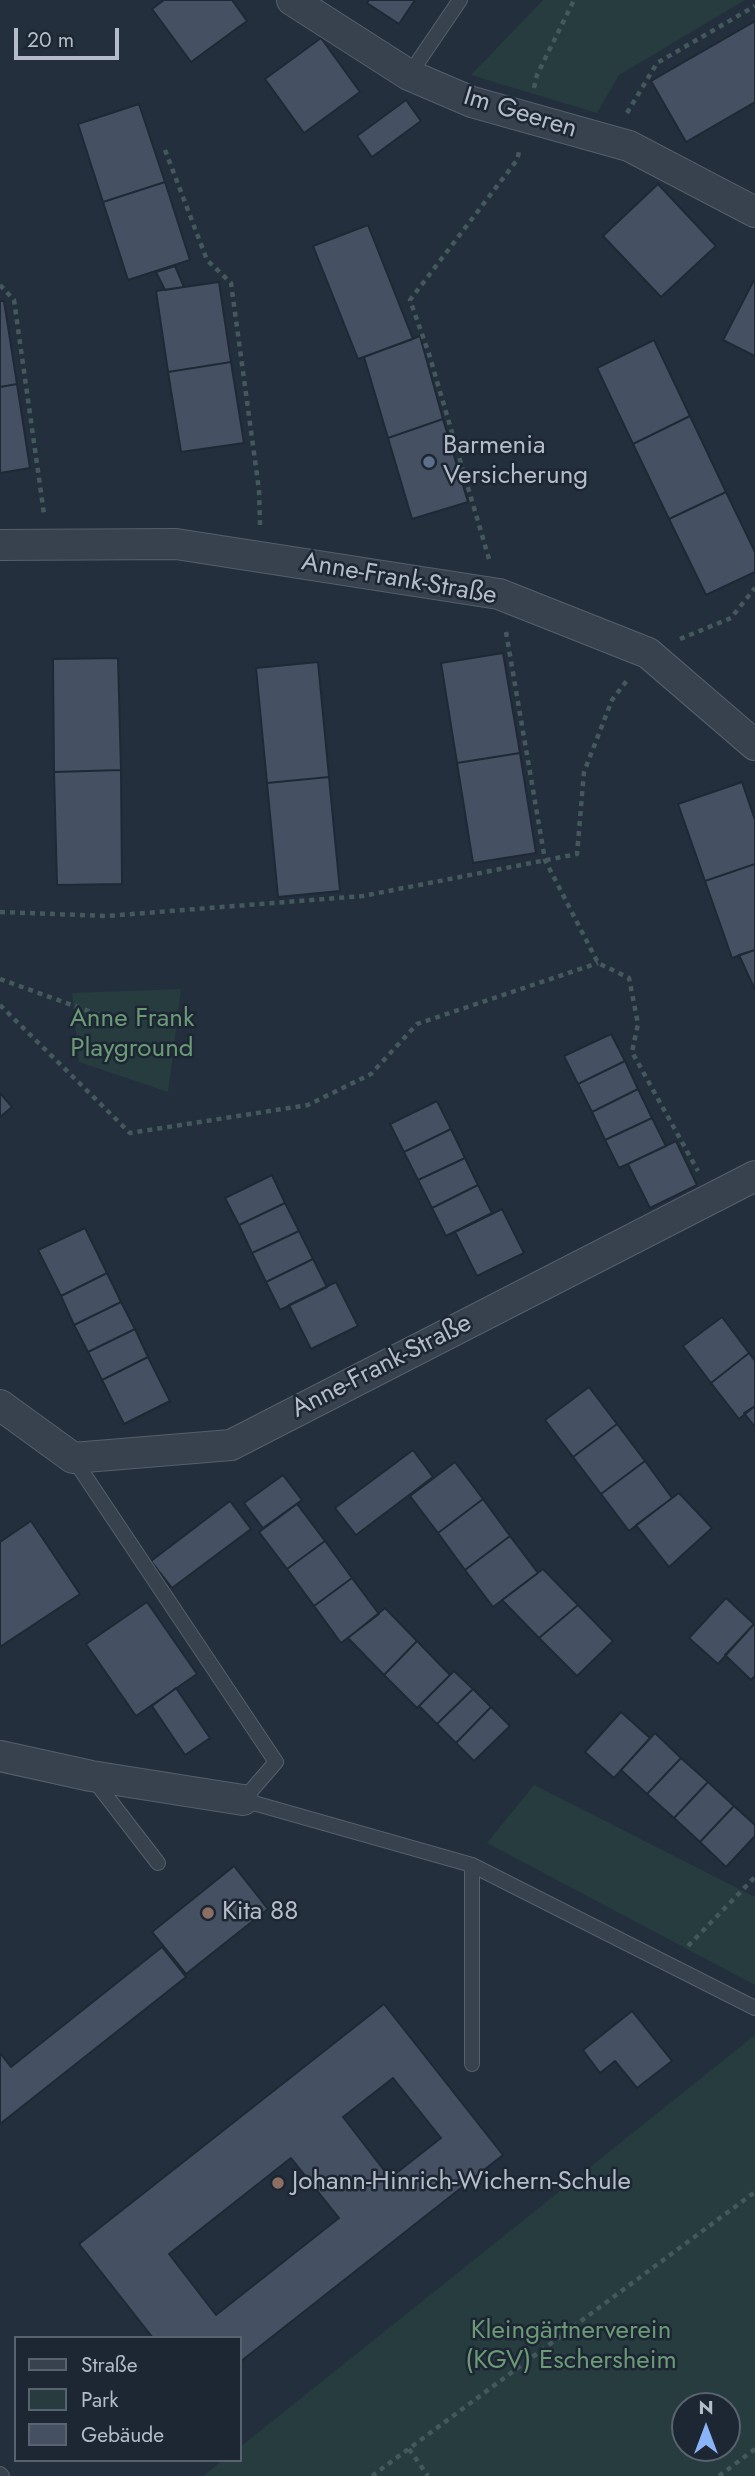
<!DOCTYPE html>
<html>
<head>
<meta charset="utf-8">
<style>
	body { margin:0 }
	#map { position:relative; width:755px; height:2476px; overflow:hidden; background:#242f3e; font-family:Jost,sans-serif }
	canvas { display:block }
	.legend { position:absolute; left:14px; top:2336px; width:228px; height:126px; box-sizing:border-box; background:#1d2633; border:2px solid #59626f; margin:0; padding:9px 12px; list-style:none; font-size:21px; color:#b4bcc9 }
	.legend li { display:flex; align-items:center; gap:14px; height:35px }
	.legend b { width:35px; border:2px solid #59626f }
	.north { position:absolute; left:671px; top:2392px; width:70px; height:70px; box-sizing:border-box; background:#1d2633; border:2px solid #59626f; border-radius:50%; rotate:0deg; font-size:19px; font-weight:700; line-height:28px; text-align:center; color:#b4bcc9 }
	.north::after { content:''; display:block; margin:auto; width:24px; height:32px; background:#8ab4f8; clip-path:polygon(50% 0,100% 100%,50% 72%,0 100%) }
	.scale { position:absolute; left:14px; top:28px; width:105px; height:32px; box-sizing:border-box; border:4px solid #b4bcc9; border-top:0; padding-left:9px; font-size:21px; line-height:24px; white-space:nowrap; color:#b4bcc9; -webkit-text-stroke:5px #1d2633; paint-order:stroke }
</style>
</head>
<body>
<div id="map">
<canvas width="755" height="2476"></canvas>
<ul class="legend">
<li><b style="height:9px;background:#38414e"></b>Straße</li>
<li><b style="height:19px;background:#263c3f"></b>Park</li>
<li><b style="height:19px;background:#455162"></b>Gebäude</li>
</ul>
<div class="north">N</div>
<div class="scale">20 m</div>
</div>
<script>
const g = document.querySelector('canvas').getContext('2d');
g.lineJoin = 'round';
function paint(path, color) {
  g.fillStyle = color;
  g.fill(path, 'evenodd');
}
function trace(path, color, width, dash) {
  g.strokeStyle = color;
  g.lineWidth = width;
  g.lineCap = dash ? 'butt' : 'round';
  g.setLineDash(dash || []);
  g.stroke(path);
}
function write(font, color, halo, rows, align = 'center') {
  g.font = font + ' Jost,sans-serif';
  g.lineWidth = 5;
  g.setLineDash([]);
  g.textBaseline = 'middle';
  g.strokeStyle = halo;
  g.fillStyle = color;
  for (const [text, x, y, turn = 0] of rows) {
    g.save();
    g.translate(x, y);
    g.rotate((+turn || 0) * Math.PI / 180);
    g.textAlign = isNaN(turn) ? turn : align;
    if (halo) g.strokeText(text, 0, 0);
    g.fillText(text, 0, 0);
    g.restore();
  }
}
paint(new Path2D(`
	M543,0h202l-126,75 -22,38 -126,-38z
	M181,989l-13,103 -89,-30 -7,-69z
	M534,1785l221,112v88l-268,-142z
	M755,2035v441h-552l20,-16h17v-13zM727,2406v42h-42v-42z`), '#263c3f');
const building = new Path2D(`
	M164,0h68l15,21 -56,41 -39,-53z
	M369,0h46l-16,24 -32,-21z
	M755,21v81l-69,40 -35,-61z
	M321,38l39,54 -56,41 -39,-54z
	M406,100l15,21 -49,36 -15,-21z
	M139,104l26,78 -62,20 -25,-78z
	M165,182l25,78 -62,20 -25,-78z
	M658,184l58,62 -55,51 -58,-61z
	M368,225l45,114 -55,20 -45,-113z
	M175,266l9,21 -19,3 -9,-18z
	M754,280h1v76l-32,-16z
	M219,282l12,80 -63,10 -12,-81z
	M0,301h4l13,83 -17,3z
	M420,336l23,83 -55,19 -24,-81z
	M654,340l36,76 -57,28 -36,-76z
	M231,362l13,81 -63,9 -13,-80z
	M17,384l13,84 -30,5v-86z
	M690,416l36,76 -57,27 -36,-75z
	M443,419l25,83 -56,17 -24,-81z
	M726,492l29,60v20l-49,23 -37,-76z
	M503,653l17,100 -63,10 -16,-100z
	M118,658l3,112 -67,2 -1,-113z
	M318,662l11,115 -62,6 -11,-115z
	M520,753l16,100 -63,10 -16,-100z
	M121,770l1,114 -65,1 -3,-113z
	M329,777l11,114 -62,6 -11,-114z
	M742,782l13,38v44l-50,17 -27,-77z
	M755,864v86l-23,8 -27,-77z
	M755,950v40l-16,-35z
	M611,1034l14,27 -47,23 -14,-28z
	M625,1061l13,28 -46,23 -14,-28z
	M638,1089l14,29 -47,22 -13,-28z
	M0,1093l12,14 -12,10z
	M437,1101l14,28 -47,23 -14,-28z
	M652,1118l14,28 -47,22 -14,-28z
	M451,1129l14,29 -47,22 -14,-28z
	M676,1141l21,44 -47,23 -22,-44z
	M465,1158l13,27 -46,23 -14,-28z
	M272,1175l13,28 -46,22 -14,-27z
	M478,1185l14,28 -46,23 -14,-28z
	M285,1203l14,28 -47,22 -13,-28z
	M502,1209l22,44 -47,23 -22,-44z
	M85,1228l22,45 -46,23 -23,-46z
	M299,1231l14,28 -47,23 -14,-29z
	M313,1259l14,28 -47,23 -14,-28z
	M107,1273l14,29 -47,23 -13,-29z
	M336,1282l22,44 -47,23 -22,-44z
	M121,1302l14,27 -47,23 -14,-27z
	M722,1317l27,36 -38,30 -28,-37z
	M135,1329l13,28 -46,23 -14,-28z
	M749,1353l6,8v45l-16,13 -28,-36z
	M148,1357l22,44 -46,23 -22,-44z
	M589,1387l28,37 -44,33 -28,-37z
	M755,1406v21l-11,-14z
	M617,1424l28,37 -44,33 -28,-37z
	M413,1450l20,27 -77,58 -21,-27z
	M645,1461l27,37 -43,33 -28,-37z
	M455,1462l28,37 -45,34 -28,-37z
	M283,1475l19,25 -39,28 -19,-25z
	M679,1493l33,35 -43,39 -33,-42z
	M483,1499l27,37 -45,34 -27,-37z
	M230,1501l21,28 -79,59 -21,-27z
	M297,1504l28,37 -38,28 -28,-37z
	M31,1521l49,73 -80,53v-105z
	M510,1536l28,37 -45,34 -28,-37z
	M325,1541l27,37 -38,28 -27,-37z
	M543,1569l35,36 -39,33 -37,-38z
	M352,1578l27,36 -38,29 -27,-37z
	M726,1598l28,26 -36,40 -29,-26z
	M147,1602l50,72 -61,42 -50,-72z
	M578,1605l35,36 -36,35 -38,-38z
	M385,1608l32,33 -33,34 -36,-37z
	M755,1623v53l-4,4 -26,-25z
	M417,1641l33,34 -33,33 -33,-33z
	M454,1671l19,18 -36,35 -18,-18z
	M176,1688l34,50 -25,17 -33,-49z
	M473,1689l18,18 -35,36 -19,-19z
	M491,1707l19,19 -36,35 -18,-18z
	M621,1712l29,26 -36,40 -29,-26z
	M655,1733l26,25 -34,36 -26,-24z
	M681,1758l27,24 -34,36 -27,-24z
	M708,1782l26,24 -34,36 -26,-24z
	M734,1806l21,19v11l-29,31 -26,-25z
	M234,1866l34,43 -82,65 -34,-42z
	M162,1947l24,30 -186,147v-71l11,14z
	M384,2004l119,151 -263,207v-24h-87l-74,-94zM393,2078l48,60 -51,40 -47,-61zM291,2158l48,60 -123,97 -47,-61z
	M632,2011l40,50 -35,27 -22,-27 -15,12 -17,-23z`);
paint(building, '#455162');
trace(building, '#1f2835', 2);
const service = new Path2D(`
	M409,75l51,-75
	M73,1458l203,304 -33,38 229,65 283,143
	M94,1780l64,83
	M472,1865v199
	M0,2474l2,2`);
const minor = new Path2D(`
	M292,0l117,75 63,27 157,44 126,66
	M0,545l176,-1 323,50 149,59 107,92
	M0,1405l73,53 158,-13 524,-269
	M0,1756l91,20 152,24`);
trace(service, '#565f6c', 16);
trace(minor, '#565f6c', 32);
trace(new Path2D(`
	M534,88l3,-13 37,-75
	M627,113l30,-50 98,-57
	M165,150l42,110 24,23 28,207 1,35
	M0,285l14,15 30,214
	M489,559l-60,-205 -19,-54 107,-140 3,-12
	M506,632l39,228 53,103 31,15 9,46 -6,28 66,119
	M680,639l51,-21 24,-30
	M0,912l107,4 256,-20 214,-42 7,-82 28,-72 16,-21
	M0,979l105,38
	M0,1005l130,128 178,-28 63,-31 46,-50 181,-61
	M688,1946l67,-69
	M409,2449l19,27
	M372,2476l383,-284
	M719,2476l36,-27`), '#44595c', 4.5, [5, 5]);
trace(service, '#38414e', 14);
trace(minor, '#38414e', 30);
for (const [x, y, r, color] of [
	[429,462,7,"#5c6f8a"],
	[208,1913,7,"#8d6e63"],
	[278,2183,7,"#8d6e63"]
]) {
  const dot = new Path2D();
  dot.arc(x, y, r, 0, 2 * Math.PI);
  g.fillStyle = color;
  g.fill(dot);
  trace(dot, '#1d2633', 2.5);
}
write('26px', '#b4bcc9', '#1d2633', [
	["Im Geeren",520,114,17],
	["Anne-Frank-Straße",399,580,10],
	["Anne-Frank-Straße",382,1367,-27]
]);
write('26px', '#b4bcc9', '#1d2633', [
	["Barmenia",443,447],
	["Versicherung",443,477],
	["Kita 88",222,1913],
	["Johann-Hinrich-Wichern-Schule",292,2183]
], 'left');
write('26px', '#6b9a76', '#1d2633', [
	["Anne Frank",132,1020],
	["Playground",132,1050],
	["Kleingärtnerverein",571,2332],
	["(KGV) Eschersheim",571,2362]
]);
</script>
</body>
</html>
